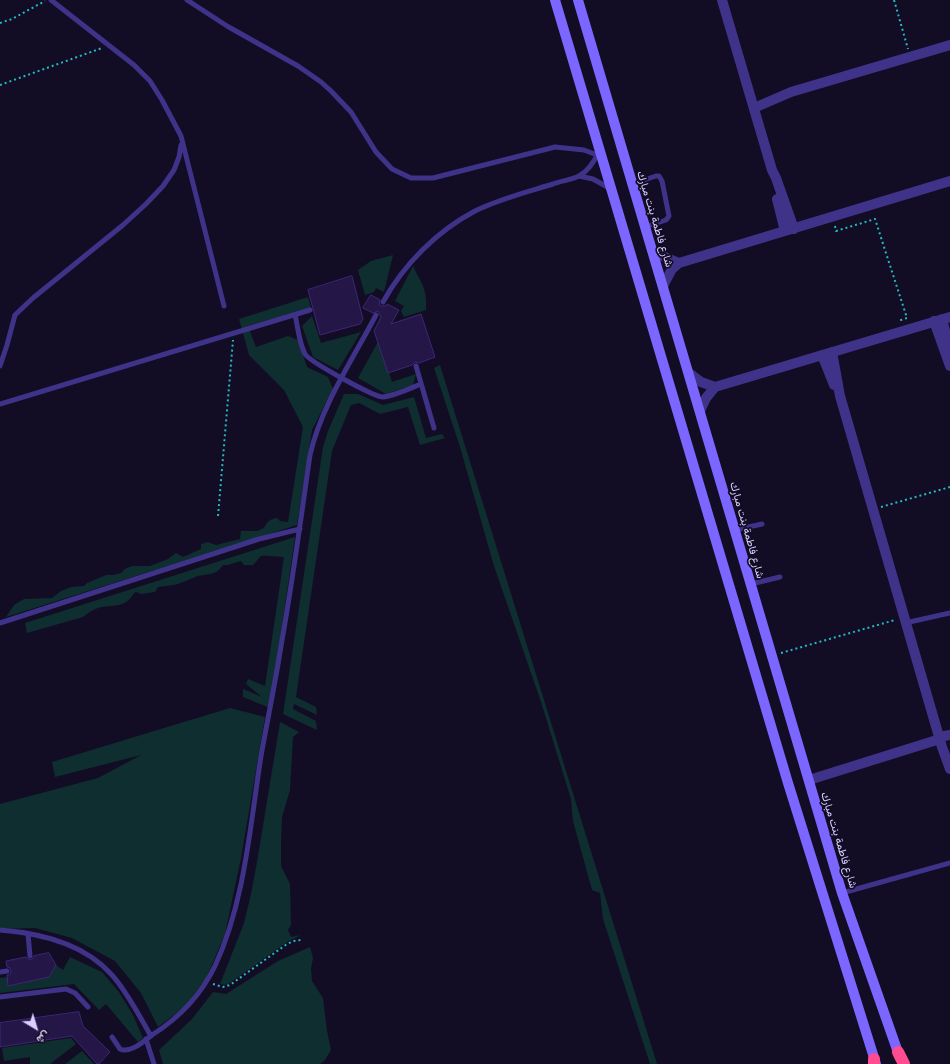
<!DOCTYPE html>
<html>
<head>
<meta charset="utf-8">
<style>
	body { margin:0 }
	#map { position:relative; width:950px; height:1064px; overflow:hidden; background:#130c25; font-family:"Golos Text",Vazirmatn,sans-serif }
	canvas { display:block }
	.north { position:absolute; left:16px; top:1008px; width:40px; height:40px; -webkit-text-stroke:3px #130c25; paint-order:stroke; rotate:142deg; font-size:11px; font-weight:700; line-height:16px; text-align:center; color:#dad0ff }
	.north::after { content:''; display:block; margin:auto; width:14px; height:18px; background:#dad0ff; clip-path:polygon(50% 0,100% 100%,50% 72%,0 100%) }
</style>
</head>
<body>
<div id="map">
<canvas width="950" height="1064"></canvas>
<div class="north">ش</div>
</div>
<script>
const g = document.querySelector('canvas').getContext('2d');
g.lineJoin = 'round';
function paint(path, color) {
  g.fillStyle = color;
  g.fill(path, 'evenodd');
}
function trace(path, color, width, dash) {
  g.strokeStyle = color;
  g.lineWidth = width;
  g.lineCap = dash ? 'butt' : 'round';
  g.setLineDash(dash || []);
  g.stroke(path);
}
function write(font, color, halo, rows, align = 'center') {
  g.font = font + ' "Golos Text",Vazirmatn,sans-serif';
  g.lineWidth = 3.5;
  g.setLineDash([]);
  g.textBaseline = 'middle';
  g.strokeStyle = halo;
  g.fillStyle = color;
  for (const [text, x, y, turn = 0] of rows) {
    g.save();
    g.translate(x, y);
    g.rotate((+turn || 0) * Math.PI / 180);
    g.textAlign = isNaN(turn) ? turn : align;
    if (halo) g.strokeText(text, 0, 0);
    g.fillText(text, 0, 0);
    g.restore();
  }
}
paint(new Path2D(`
	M393,255l-9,37 -8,-4 -2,4 -9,3 -7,-25 13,-9z
	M413,266c9,19 14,21 13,44l-22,7 -3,-6 3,-5 -9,-5z
	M308,297l3,11 -63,18 8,21 32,-11 10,4 9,27 21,10 5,12 -21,41 -15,95 -291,92 8,-12 10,-6 28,-1 9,-7 10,-4 13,-1 3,-3 19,-8h7l8,-2 4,-4 7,-3h18l18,-7 8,-6 7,4 18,-8v-5l7,-2 8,3 24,-6 1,-8h16l7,-3c3,-6 5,-9 13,-10l3,3 8,1 15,-95 -19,-37 -35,-35 -10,-36z
	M312,316l9,27 40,-11 -23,38 -25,-13 -11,-31z
	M379,340l13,42 24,-8 -3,11 -27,9 -28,-16z
	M440,365l217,699h-7l-47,-145 -3,-26 -8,-3 -19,-69 -2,-22 -30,-97 -47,-136 -34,-119 -26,-79z
	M344,394h14l25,11 31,-8 12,41 16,-4 3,4 -25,7 -12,-38 -28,7 -21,-11 -8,2 -19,46 -36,246 20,10 1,8 -23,-11 -1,5 23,12 1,9 -34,-16 40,-267 5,-16z
	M295,537l-25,171 -27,-11v-8l19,8 -16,-13 2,-5 17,7 19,-129c-8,0 -15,-2 -23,-1l-8,9h-9l-3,-4 -13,4h-5c-8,12 -16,8 -28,12 -3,1 -6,3 -9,4 -9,4 -19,5 -28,6l-3,5 -13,2 -7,-2c-9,15 -18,13 -33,15 -7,1 -14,6 -19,10l-56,16 -2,-10z
	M230,708l35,9 -24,141 -16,76 -19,45 -21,28 -27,20 -17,-34 -26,-32 -43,-23 -37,-10 -35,1v-125l98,-26 43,-23 -86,22 -3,-15z
	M280,722l19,10 -6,5 -3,53 -8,27 -1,25v24l9,18 1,41 -3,5 3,7 10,-2 -12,6 -62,44 -7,-1 24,-61 7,-29 6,-32z
	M310,947l3,11 -2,11 1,12 11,17 4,33 4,19 -6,10 -5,4h-157l-4,-14 33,-31 21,-27 13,2 52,-33z
	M70,957l32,15 17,20 14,23 10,23 -5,4 -32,-38 -7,6 -25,-26 -74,9v-15l8,-1v9l40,-9 8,-12 7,5z
	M71,1038l5,6 -26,20h-20v-7l-26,4 -2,-13z
	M82,1051l12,13h-29z`), '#0f2e30');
const building = new Path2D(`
	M352,276l11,43 -3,5 -40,11 -12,-45z
	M371,295l9,5 -1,4 2,2h4l2,-2 12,6 -8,14 30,-10 14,43 -16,6 -4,-1 -3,3 -24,8 -14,-42 7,-14 -3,-6 -5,2 -10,-5z
	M49,953l7,12 -7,12 -41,9 -1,-11 3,-1 1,-3 -1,-3 -3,-1 -1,-6 20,-4 2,2 3,1 2,-2 1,-2z
	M79,1012l4,14 27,26 -11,12h-2l-25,-28 -72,11v-24z`);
paint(building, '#251648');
trace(building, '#3e2676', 1);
trace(new Path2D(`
	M894,0l14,49
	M0,23l12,-4 33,-18
	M0,85l102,-37
	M835,226l1,5 39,-12 32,99 -6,2 1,2
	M881,507l69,-20
	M218,516l15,-176
	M781,653l114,-33
	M213,984l10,3 7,-2 57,-41 7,-3 7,-1`), '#23bac1', 2, [2, 3]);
trace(new Path2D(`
	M51,0l83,65 16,16 12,19 19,36 43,170
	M187,0l40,26 71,40 23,16 10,9 20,21 25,40 16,17 19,9h22l122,-31 29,3 13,5
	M579,176l14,3 16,9
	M632,184l24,-8h3l3,5 7,35 -3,4 -21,7
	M383,302c21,-38 54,-71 92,-91 24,-12 52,-19 78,-27 8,-3 18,-4 26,-8 9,-5 15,-14 19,-23
	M295,315c3,12 4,28 10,39 5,8 69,43 78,43 11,-1 28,-9 38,-13
	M0,366l7,-21 8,-30 18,-17 90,-73 23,-21 17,-18 11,-16 5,-13 2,-12
	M416,366l18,62
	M0,404l310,-94
	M735,530l27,-6
	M751,584l29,-7
	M0,623l259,-84 41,-10
	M905,623l45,-10
	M842,893l108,-30
	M0,930c39,3 84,14 111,44 16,17 28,42 40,62
	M28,934l2,22
	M0,972l7,-1
	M0,997l66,-8 9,4 13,14
	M112,1037l8,12c10,5 24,-8 32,-14 27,-17 49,-40 63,-69 30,-65 35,-140 46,-210 7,-39 15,-77 21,-116 11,-61 19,-123 28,-185 11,-49 43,-96 66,-140
	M146,1039l8,25`), '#3f3389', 5);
trace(new Path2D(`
	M722,0l50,170 4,8 18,51
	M754,108l37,-16 159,-47
	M777,199l8,32
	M653,252l26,11
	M663,286l9,-17 7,-6 271,-82
	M942,319l8,31
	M934,321l16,45
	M832,352l8,44 102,351 8,22
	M822,355l12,30
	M689,373l12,9 14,5 235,-70
	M700,411l6,-13 9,-11
	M939,737l11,-2
	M809,780l131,-41`), '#3f3389', 10);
trace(new Path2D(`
	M555,0l233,783 88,281
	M578,0l264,893 58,165`), '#7b67ff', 10);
trace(new Path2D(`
	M898,1052l6,12
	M874,1059v5`), '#ff4b8f', 12);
write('11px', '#dad0ff', '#130c25', [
	["شارع فاطمة بنت مبارك",655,219,73],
	["شارع فاطمة بنت مبارك",747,530,74],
	["شارع فاطمة بنت مبارك",839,840,73]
]);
</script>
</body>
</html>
